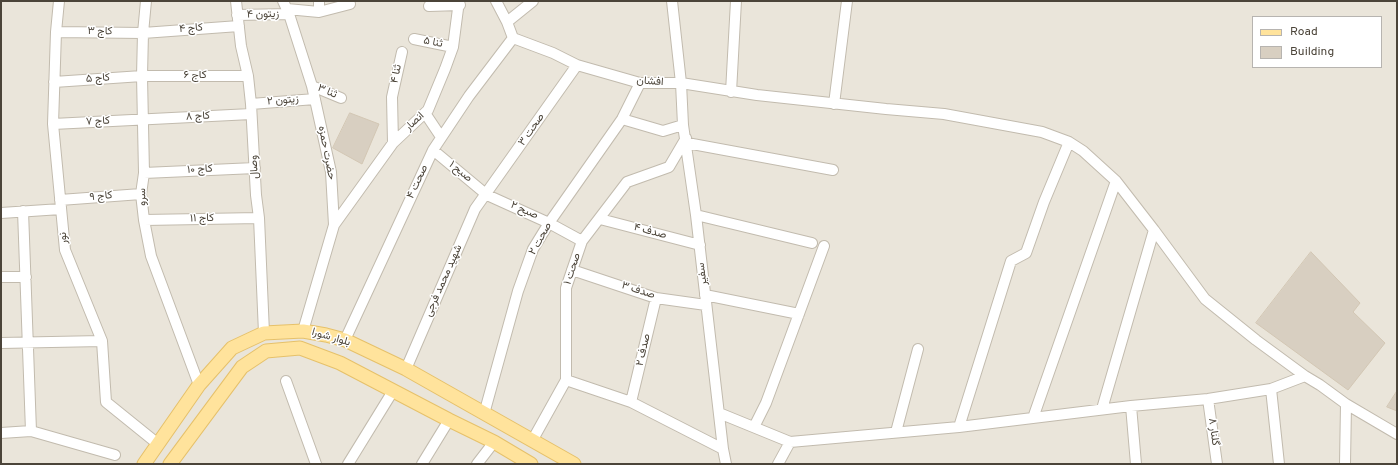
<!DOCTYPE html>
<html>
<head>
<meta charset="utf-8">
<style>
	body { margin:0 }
	#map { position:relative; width:1398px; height:465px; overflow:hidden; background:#f6f3ec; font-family:Overpass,sans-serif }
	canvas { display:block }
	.frame { position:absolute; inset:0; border:2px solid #4b4439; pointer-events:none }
	.legend { position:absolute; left:1252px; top:16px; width:130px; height:52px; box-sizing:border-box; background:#fff; border:1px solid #b7b4b0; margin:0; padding:5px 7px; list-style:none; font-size:12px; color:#4b4439 }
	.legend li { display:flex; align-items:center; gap:8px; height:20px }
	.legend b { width:20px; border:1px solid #b7b4b0 }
</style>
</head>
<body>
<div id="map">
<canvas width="1398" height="465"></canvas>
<div class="frame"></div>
<ul class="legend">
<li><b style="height:5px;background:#ffe39c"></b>Road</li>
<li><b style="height:11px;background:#d8cfc1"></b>Building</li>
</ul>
</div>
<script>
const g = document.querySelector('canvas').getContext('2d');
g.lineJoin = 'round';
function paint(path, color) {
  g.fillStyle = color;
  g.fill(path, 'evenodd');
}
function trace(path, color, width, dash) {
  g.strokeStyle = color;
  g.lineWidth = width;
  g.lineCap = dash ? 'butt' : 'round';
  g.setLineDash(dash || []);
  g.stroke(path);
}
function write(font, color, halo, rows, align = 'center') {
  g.font = font + ' Overpass,Vazirmatn,sans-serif';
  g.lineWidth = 3;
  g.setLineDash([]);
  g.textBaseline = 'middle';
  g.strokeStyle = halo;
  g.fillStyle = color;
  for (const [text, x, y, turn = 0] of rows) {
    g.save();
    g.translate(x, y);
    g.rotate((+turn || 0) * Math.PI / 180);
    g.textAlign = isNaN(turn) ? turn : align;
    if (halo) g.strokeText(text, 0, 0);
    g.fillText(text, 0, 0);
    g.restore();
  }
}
paint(new Path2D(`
	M1,1h1396v463h-1396zM1253,17h128v50h-128z`), '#eae5da');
const building = new Path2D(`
	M350,113l29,11 -17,40 -29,-16z
	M1311,252l49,51 -7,9 32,31 -37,47 -92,-67z
	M1397,391v20l-10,-4z`);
paint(building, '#d8cfc1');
trace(building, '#d3c7b4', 1);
const minor = new Path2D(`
	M59,1l-3,31 -3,92 12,126 37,91 4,61 52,42
	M146,1l-3,32 -1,43 2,97 -3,21 3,26 7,36 48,129
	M236,1l5,45 7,30 3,28 5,91 3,23 5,115
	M283,1l6,13 23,72 19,86 3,53 -31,106
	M496,1l11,21 6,16 40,15 24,12 63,18h41l76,12 129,14 58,5 98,18 27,10 14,9 33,30 38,49 51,69 51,41 49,36 15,9 26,19 51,30
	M672,1l9,82 2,42 13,90 27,234 3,15
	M429,6l31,-1
	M287,9l32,3 31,-8
	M319,12v-11
	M237,15l52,-1
	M507,22l26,-21
	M56,32l87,1 96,-7
	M414,39l39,8
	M54,82l88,-6h106
	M312,86l29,12
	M731,92l5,-91
	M251,104l64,-5
	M834,104l13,-103
	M425,113l16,24
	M622,119l41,12 20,-6
	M53,124l198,-10
	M393,143l-1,-46 10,-45
	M687,143l146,27
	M433,150l54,45 62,28 33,18
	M144,173l111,-5
	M60,200l81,-6
	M23,211l8,220
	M1,213l60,-4
	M696,215l116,28
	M600,219l100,26
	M144,220l115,-2
	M334,225l59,-82 35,-33 17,-41 8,-22 6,-46
	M572,270l84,28 50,7
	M1,277h25
	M705,295l94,19
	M345,340l88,-190 36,-54 44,-58
	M1,343l101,-2
	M406,369l69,-160 102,-144
	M566,380l65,22 92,47
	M286,381l30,83
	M1271,389l8,75
	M1208,399l9,65
	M631,402l25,-104
	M1131,406l5,58
	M1102,409l52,-179
	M719,413l71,29
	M484,414l34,-123 15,-42 16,-26 73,-104 18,-36
	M1033,418l83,-237
	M754,427l12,-24 58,-157
	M959,427l52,-166 15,-8 18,-51 25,-60
	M896,432l22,-83
	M1,433l30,-2 84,24
	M532,441l34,-61v-92l16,-47 45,-59 42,-15 17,-29
	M348,464l45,-73
	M422,464l27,-44
	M477,464l17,-22
	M778,464l12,-22 169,-15 172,-21 77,-7 63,-10 34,-13
	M1345,464l1,-60`);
const major = new Path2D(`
	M144,464l55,-79 33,-37 32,-15 39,-2 23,4 19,5 61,29 168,95
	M170,464l72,-97 24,-16 34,-3 40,15 109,57 45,22 37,22`);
trace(minor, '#c2bbae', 12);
trace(major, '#e6c16a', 15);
trace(minor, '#fff', 10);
trace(major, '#ffe39c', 13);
write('11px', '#4b4439', '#fff', [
	["زیتون ۴",263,15,-1],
	["کاج ۴",191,29,-4],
	["کاج ۳",100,32,1],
	["ثنا ۵",433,43,11],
	["ثنا ۴",397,74,-78],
	["کاج ۶",195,76],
	["کاج ۵",98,79,-4],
	["افشان",650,82,4],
	["ثنا ۳",327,92,23],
	["زیتون ۲",283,101,-5],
	["کاج ۸",198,117,-3],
	["کاج ۷",98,122,-3],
	["انصار",415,122,-43],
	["صحت ۳",532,130,-55],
	["حضرت حمزه",326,153,79],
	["وصال",255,167,-93],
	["کاج ۱۰",200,170,-3],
	["صبح ۱",460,172,39],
	["صحت ۴",418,182,-65],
	["کاج ۹",101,197,-5],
	["سرو",143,197,-91],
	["صبح ۲",524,211,24],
	["کاج ۱۱",202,219,-1],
	["صدف ۴",650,232,15],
	["نور",64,238,-95],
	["صحت ۲",541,239,-61],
	["صحت ۱",573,269,-72],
	["سفیر",703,274,-97],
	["شهید محمد فرجی",444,281,-66],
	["صدف ۳",638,291,18],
	["بلوار شورا",331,338,16],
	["صدف ۲",644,350,-77],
	["گلنار ۸",1213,432,82]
]);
</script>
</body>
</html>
